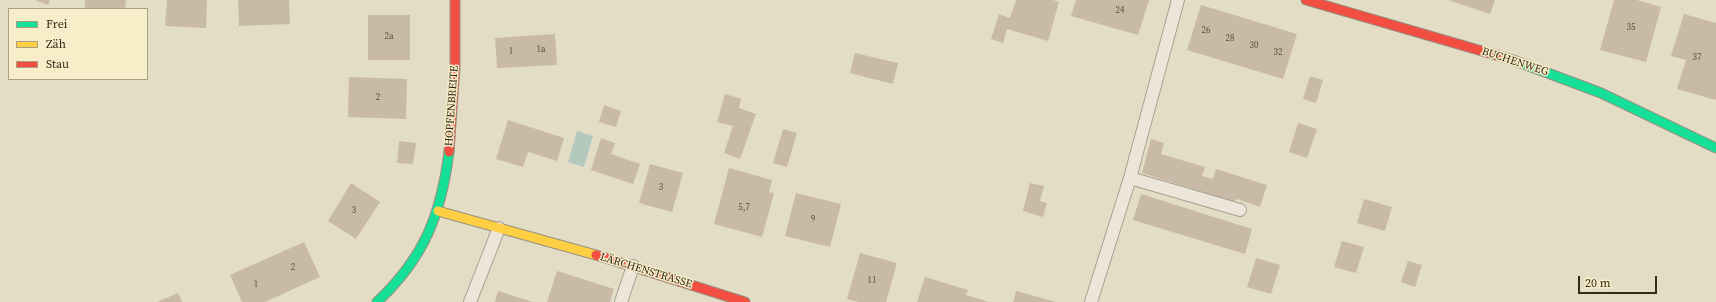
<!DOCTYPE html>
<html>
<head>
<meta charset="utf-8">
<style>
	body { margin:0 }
	#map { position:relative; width:1716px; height:302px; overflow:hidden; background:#e4ddc6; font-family:"Source Serif 4",serif }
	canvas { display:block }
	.legend { position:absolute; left:8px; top:8px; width:140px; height:72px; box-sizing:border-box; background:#f8edc9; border:1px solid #aa9f83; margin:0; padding:5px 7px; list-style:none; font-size:12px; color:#352919 }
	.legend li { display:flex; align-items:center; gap:8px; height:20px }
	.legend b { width:20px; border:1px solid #aa9f83 }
	.scale { position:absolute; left:1578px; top:276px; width:79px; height:18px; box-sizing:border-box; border:2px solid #352919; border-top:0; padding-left:5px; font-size:12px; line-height:14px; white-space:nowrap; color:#352919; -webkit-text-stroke:3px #f8edc9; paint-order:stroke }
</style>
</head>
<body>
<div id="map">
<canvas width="1716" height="302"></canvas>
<ul class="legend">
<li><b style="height:5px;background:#16e098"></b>Frei</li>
<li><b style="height:5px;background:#ffcf43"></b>Zäh</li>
<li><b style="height:5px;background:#f24e42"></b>Stau</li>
</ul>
<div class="scale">20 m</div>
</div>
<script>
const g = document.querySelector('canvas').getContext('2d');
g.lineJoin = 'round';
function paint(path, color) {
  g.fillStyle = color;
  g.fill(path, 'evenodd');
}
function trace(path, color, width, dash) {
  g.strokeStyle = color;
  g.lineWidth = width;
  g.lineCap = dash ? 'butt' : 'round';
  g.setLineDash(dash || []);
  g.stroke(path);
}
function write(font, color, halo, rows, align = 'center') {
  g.font = font + ' "Source Serif 4",serif';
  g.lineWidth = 3;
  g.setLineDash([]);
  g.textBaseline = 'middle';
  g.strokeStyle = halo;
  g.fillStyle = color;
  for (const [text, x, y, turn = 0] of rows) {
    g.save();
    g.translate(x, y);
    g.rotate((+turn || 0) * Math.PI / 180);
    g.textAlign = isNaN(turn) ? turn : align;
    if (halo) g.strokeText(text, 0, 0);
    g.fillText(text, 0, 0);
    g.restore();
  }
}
paint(new Path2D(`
	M577,131l16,5 -9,31 -16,-5z`), '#b3c9bd');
paint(new Path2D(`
	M35,0h15l-2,5z
	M85,0h41l-1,9h-40z
	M167,0h40l-1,28 -41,-2z
	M238,0h51l1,24 -51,2z
	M1016,0h37l6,2 -11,39 -41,-12 -4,14 -12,-4 8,-25 11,4z
	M1076,0h73l-11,35 -67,-19z
	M1448,0h47l-5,14z
	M1614,0h23l24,7 -15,55 -46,-12z
	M1201,5l96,29 -14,45 -96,-29z
	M1684,14l32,9v77l-39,-11 9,-29 -15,-4z
	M368,15h42v45h-42z
	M555,34l2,31 -60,3 -2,-30z
	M855,53l43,10 -5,21 -43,-11z
	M1310,76l13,4 -7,23 -13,-4z
	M349,77l58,2 -1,40 -58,-2z
	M725,94l16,5 -2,9 17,6 -16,45 -16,-6 9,-27 -16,-4z
	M604,105l17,6 -5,16 -17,-5z
	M508,120l56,18 -7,23 -29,-9 -5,15 -27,-8z
	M1298,123l19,6 -10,29 -18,-6z
	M783,129l14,4 -10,34 -14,-4z
	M601,138l14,5 -4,11 29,10 -7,20 -42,-14z
	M1151,139l13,4 -3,11 44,13 -3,9 11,3 3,-10 51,16 -7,22 -23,-8 -3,3 -92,-29z
	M399,141l17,2 -3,21 -16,-1z
	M650,164l33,9 -11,39 -33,-9z
	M729,168l43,12 -3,12 5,1 -12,44 -48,-13z
	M351,183l29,19 -24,37 -28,-18z
	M1030,183l14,3 -4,15 7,2 -4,14 -20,-6z
	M796,193l45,11 -11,43 -45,-11z
	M1141,194l111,35 -7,25 -112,-34z
	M1364,199l28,8 -7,24 -28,-8z
	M1342,241l22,6 -8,26 -22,-6z
	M304,242l16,35 -55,25h-23l-12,-27z
	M860,253l37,10 -11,39h-28l-11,-3z
	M1256,258l24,7 -9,29 -24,-7z
	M1408,261l14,4 -7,22 -14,-5z
	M557,271l57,18 -4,13h-63z
	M925,277l43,13 -2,5 23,7h-72z
	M498,291l35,11h-38z
	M1016,291l40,11h-43z
	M178,293l4,9h-25z`), '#c8baa6');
const lane = new Path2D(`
	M1130,178l110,32
	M470,302l29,-74
	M621,302l12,-36
	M1091,302l39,-124 48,-178`);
const fast = new Path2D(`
	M1513,60l88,33 115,55
	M377,302c47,-44 64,-87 72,-150`);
const slow = new Path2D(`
	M438,211l158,44`);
const jam = new Path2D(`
	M1306,0l207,60
	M449,152l6,-85v-67
	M596,255l149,47`);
trace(lane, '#a8a090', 14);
trace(fast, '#979080', 11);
trace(slow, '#979080', 11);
trace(jam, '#979080', 11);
trace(lane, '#ebe6d9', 12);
trace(fast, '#16e098', 9);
trace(slow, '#ffcf43', 9);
trace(jam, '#f24e42', 9);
write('9px', '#5a4d3c', null, [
	["24",1120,11],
	["35",1631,28],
	["26",1206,31],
	["2a",389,37],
	["28",1230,39],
	["30",1254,46],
	["1a",541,50],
	["1",511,52],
	["32",1278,53],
	["37",1697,58],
	["2",378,98],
	["3",661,188],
	["5,7",744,208],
	["3",354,211],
	["9",813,220],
	["2",293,268],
	["11",872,281],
	["1",256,285]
]);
write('11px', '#352919', '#f8edc9', [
	["BUCHENWEG",1515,62,18],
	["HOPFENBREITE",452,106,-86],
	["LÄRCHENSTRASSE",646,271,17]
]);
</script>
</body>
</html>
